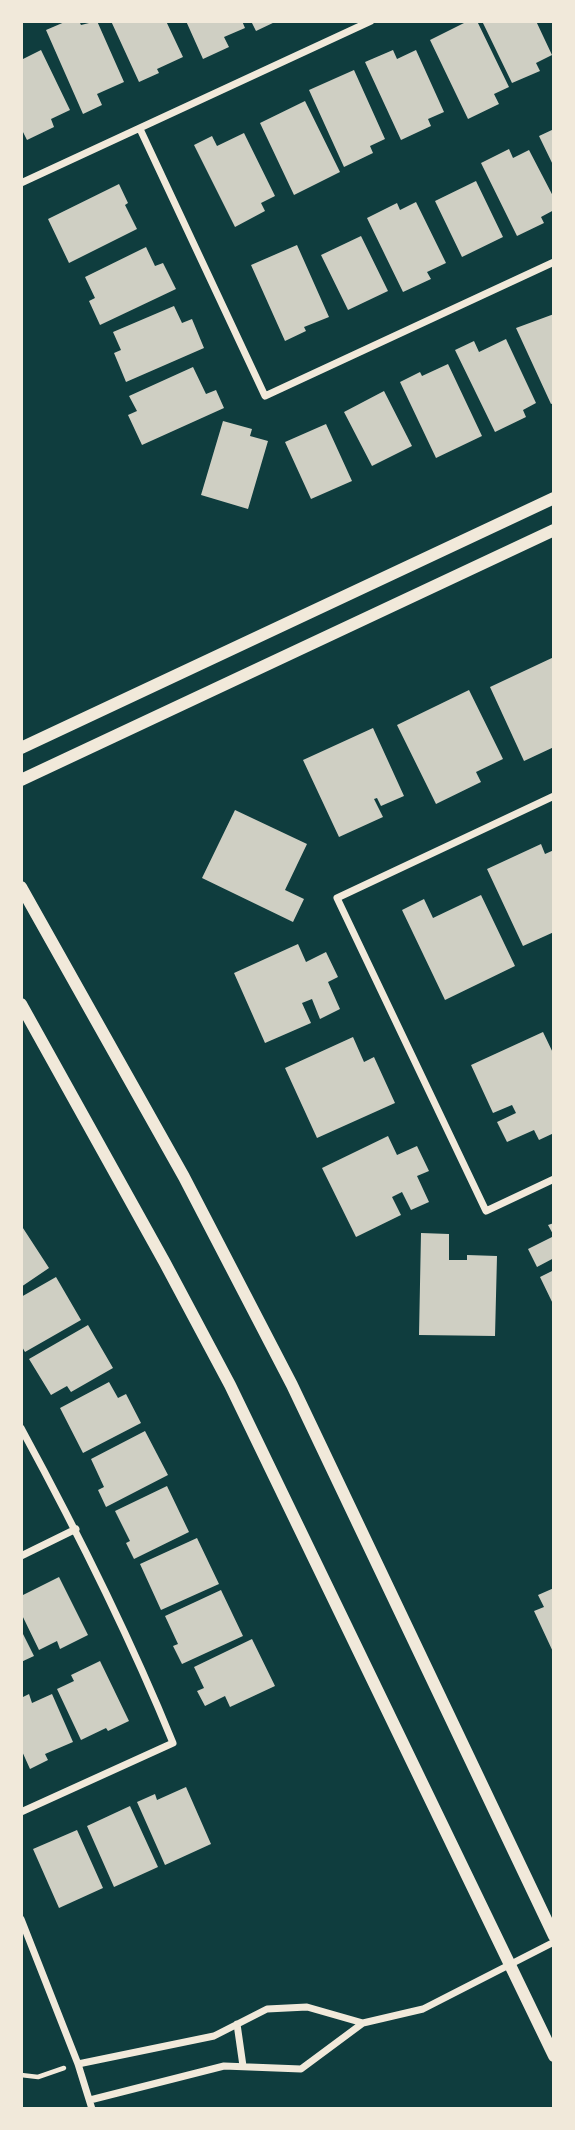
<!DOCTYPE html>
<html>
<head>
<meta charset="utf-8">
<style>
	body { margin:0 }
	#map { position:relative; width:575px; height:2130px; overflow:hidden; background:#0f3d3e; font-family:"Playfair Display",serif }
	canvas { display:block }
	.frame { position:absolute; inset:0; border:23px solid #f1e9da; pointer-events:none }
</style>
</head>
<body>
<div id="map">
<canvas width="575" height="2130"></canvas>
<div class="frame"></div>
</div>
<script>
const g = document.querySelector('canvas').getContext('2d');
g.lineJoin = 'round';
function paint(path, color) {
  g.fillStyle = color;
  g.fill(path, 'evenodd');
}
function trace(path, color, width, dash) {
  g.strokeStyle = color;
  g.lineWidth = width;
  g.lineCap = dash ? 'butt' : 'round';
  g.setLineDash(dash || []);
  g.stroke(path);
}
paint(new Path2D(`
	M67,21h12l2,4 16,-4 27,61 -27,12 5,11 -19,9 -37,-84z
	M111,21h55l17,36 -26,12 2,4 -20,9z
	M186,21h56l3,7 -21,9 5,10 -26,12z
	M251,21h26l-21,10z
	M468,21h9l32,66 -15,7 5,10 -31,15 -38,-79z
	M482,21h54l16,34 -16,8 4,8 -28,12z
	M41,50l29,60 -19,9 3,8 -27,13 -6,-12v-73l2,4z
	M393,50l4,9 19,-9 28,62 -16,7 3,7 -30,14 -36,-78z
	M354,70l31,69 -15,7 3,7 -29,14 -35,-77z
	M305,101l35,71 -46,23 -34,-72z
	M554,129v38l-15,-31z
	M244,133l31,63 -14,7 4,8 -30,16 -41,-82 18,-9 5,10z
	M509,149l4,9 16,-8 25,48v12l-13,7 3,6 -27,13 -36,-73z
	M476,181l27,56 -41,20 -27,-56z
	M119,184l9,19 -3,2 12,24 -68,34 -21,-44z
	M416,202l30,61 -19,9 4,7 -28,13 -36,-74 30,-15 3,7z
	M361,236l27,55 -40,19 -27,-55z
	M297,245l32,72 -25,10 2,4 -21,10 -34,-76z
	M146,247l9,19 8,-3 13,26 -76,36 -11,-24 6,-3 -10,-21z
	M174,306l8,17 10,-4 12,29 -78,34 -12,-29 7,-3 -8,-18z
	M554,314v89l-3,1 -35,-76z
	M506,339l30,64 -13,7 3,7 -31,15 -40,-82 19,-9 5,11z
	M448,364l34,72 -46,22 -36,-76 20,-10 2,4z
	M193,367l13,27 10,-4 8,18 -82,37 -14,-30 9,-4 -8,-15z
	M384,391l28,55 -40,20 -28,-54z
	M223,421l29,8 -2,7 18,5 -20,68 -47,-14z
	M326,424l26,57 -41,18 -26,-57z
	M554,657v90l-30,14 -34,-74z
	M469,690l34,69 -27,13 5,10 -45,22 -39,-79z
	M373,728l31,68 -23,10 -4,-8 -3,1 9,18 -44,20 -36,-77z
	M235,810l72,34 -22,46 19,9 -11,23 -91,-44z
	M541,844l4,10 9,-4v82l-31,14 -36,-77z
	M481,895l34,71 -70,34 -43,-90 22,-11 9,19z
	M298,944l8,18 20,-10 12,25 -10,5 12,27 -20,10 -8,-20 -10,4 9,20 -46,20 -31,-70z
	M543,1032l11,23v78l-15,7 -5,-10 -27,12 -10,-20 19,-9 -4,-8 -19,8 -22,-48z
	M353,1037l11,25 10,-5 21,46 -78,35 -32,-70z
	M388,1136l9,19 20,-9 12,25 -12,5 12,26 -18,8 -9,-18 -10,5 9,18 -45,22 -34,-69z
	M554,1223v35l-17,9 -9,-18 26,-13 -6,-11z
	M21,1225l28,43 -28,19z
	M421,1233l28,1v26h18v-5l30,1 -2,80 -76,-1z
	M554,1270v36l-14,-29z
	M56,1277l25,43 -56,32 -4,-7v-48z
	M88,1325l25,43 -42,24 -4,-6 -16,9 -22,-36z
	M109,1382l9,16 8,-4 15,29 -58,30 -23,-45z
	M145,1431l23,44 -62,32 -8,-17 6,-3 -13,-28z
	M167,1486l22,46 -55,27 -8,-16 4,-2 -15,-30z
	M197,1538l22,46 -58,26 -21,-46z
	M59,1577l29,58 -28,14 -3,-8 -18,9 -18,-37v-17z
	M554,1588v66l-20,-43 10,-4 -6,-12z
	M221,1590l22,46 -61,28 -9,-18 5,-2 -13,-28z
	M21,1630l13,26 -13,6z
	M252,1639l23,47 -45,21 -5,-11 -20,10 -8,-15 7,-3 -10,-21z
	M100,1661l29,60 -21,10 -2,-3 -25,12 -24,-51 17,-8 -3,-6z
	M29,1694l3,9 20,-9 21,48 -28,12 3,6 -18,9 -9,-20v-51z
	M186,1787l25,57 -46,21 -28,-63 18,-8 2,6z
	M130,1806l28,61 -44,20 -27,-61z
	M77,1830l26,58 -44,20 -26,-59z`), '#cfcfc3');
trace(new Path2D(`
	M21,2075l17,2 26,-9`), '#f1e9da', 4.5);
trace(new Path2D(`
	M140,129l125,267 289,-134
	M21,183l350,-162
	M554,796l-217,102 149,313 68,-32
	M21,1428c56,103 108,207 152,315l-152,69
	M21,1556l55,-27
	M21,1919l57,145 14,45
	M237,2024l6,42
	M78,2064l136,-28 53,-27 40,-2 56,16
	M90,2100l134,-34 77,3 62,-46 60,-14 131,-67`), '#f1e9da', 7);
trace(new Path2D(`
	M21,748l533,-250
	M21,780l533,-250
	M21,887l163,290 108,208 262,551
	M21,1004l144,259 65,122 324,671`), '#f1e9da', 12);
</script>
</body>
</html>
